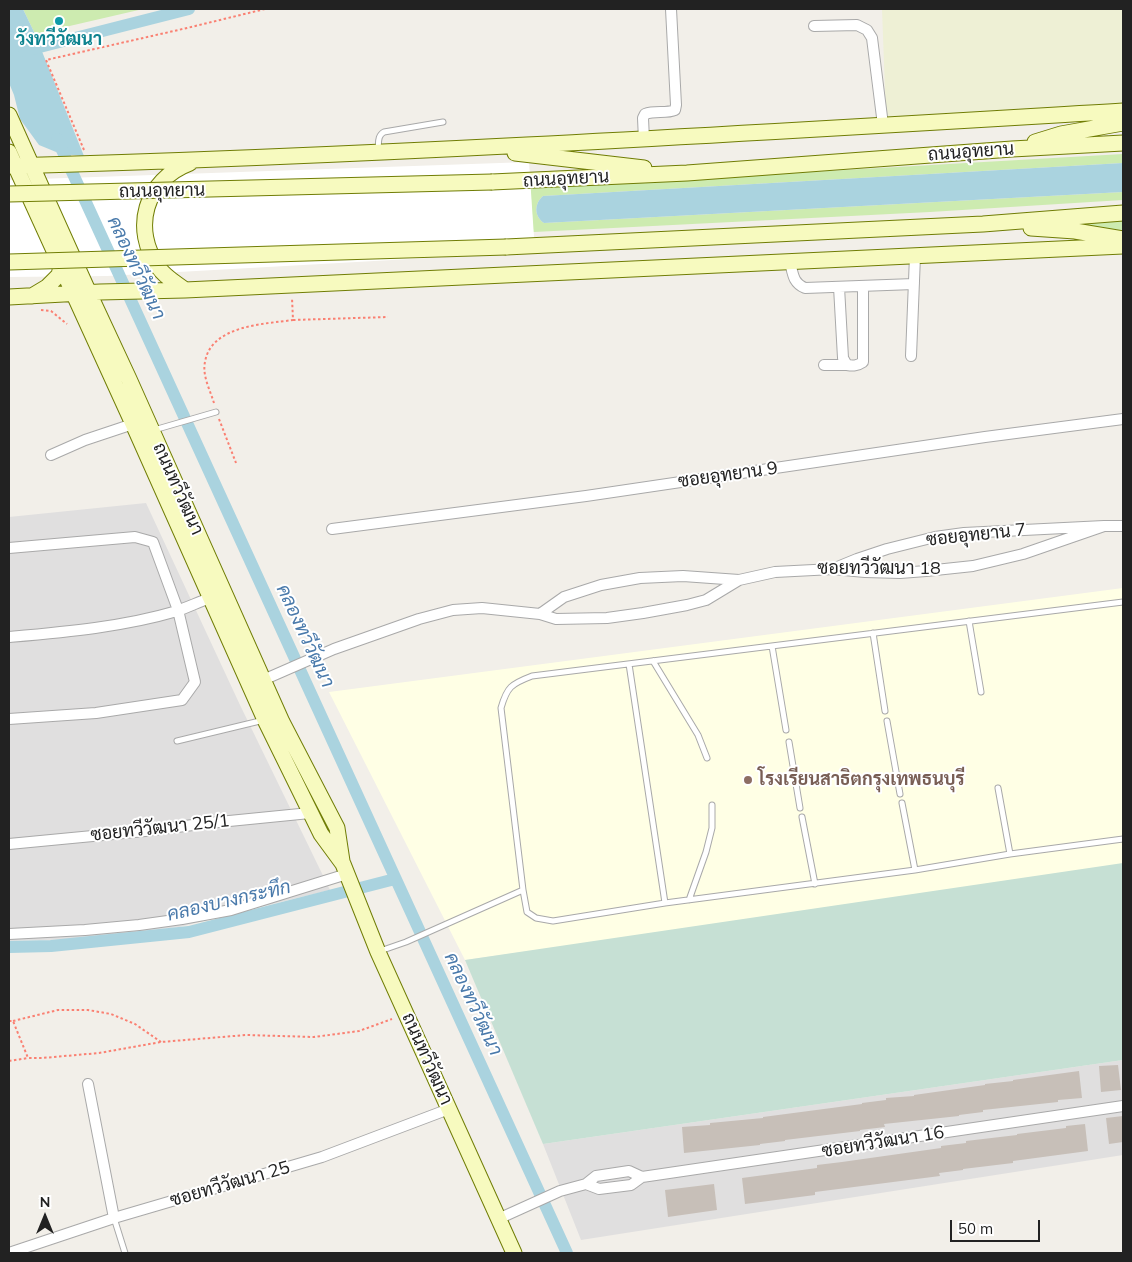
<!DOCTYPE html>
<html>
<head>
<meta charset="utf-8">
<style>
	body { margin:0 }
	#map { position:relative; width:1132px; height:1262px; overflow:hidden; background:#f2efe9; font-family:Mulish,sans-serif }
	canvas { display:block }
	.frame { position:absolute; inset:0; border:10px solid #222; pointer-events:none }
	.north { position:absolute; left:20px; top:1192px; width:50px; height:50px; -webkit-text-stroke:4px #fff; paint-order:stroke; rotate:0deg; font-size:14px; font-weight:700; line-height:20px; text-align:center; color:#222 }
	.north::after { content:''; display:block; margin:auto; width:18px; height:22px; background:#222; clip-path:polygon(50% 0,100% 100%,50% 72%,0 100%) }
	.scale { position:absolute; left:950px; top:1220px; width:90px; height:22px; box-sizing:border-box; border:2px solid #222; border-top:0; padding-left:6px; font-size:15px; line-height:18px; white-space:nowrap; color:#222; -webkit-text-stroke:4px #fff; paint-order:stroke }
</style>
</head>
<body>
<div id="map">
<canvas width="1132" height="1262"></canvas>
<div class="frame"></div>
<div class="north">N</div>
<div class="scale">50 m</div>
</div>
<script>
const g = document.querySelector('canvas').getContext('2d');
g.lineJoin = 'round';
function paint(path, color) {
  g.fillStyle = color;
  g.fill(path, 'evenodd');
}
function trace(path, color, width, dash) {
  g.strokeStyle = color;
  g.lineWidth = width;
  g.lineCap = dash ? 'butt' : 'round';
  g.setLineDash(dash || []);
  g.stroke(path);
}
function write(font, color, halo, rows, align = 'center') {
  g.font = font + ' Mulish,Sarabun,sans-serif';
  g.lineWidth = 4;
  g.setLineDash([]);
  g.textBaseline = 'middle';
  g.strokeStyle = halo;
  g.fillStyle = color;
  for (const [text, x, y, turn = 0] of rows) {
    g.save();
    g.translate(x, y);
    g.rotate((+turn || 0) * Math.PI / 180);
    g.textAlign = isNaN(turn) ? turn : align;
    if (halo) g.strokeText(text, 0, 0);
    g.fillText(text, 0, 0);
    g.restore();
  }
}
paint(new Path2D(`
	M146,503l94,202 90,185 -151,37 -106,12 -64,2v-424z
	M1123,1060v95l-542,85 -38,-96z`), '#e0dfdf');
paint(new Path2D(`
	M1123,588v280l-658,92 -136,-268z`), '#ffffe5');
paint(new Path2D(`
	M882,9h241v94l-237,14z`), '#eef0d5');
paint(new Path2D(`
	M23,9h120l-108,25z
	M1123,154v9l-580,33c-9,8 -9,20 1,27l579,-31v8l-193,12 -396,20 -525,-27 522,-17z
	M1123,219v11l-48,-3v-6z`), '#cdebb0');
paint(new Path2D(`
	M1123,863v197l-580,84 -78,-184z`), '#c6e0d4');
paint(new Path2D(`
	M9,9h14l12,25 49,122 -23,-2 -22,-9 -19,-26 -6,-24 -5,-12z
	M1123,163v29l-579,31c-10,-7 -10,-19 -1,-27z`), '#aad3df');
paint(new Path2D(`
	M529,162l6,90 -428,24 -98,1v-97z`), '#fff');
trace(new Path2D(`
	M24,51l165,-42
	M57,139l510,1114
	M9,947l42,-1 138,-14 206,-53`), '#aad3df', 12);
paint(new Path2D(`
	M1118,1065l3,25 -20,2 -2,-26z
	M1079,1071l3,27 -24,2v2l-75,8v2l-24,3v1l-75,8 1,3 -25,3v1l-75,9v1l-25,3v1l-76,8 -2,-26 28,-2v-2l53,-5v-1l99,-13v-1l24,-3v-2l28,-2v-1l71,-10v-1l28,-3v-1z
	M1123,1116v26l-14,2 -3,-26z
	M1085,1124l3,27 -75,10v2l-50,6v1l-24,3 1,3 -125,16v3l-70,9 -3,-26 75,-10v-3l25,-3 99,-14v-2l25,-3v-2l51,-6v-1l49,-6v-2z
	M714,1184l3,26 -49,7 -3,-27z`), '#c7bfb8');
const lane = new Path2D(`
	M378,149c1,-6 -1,-13 6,-17l59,-10
	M154,430l62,-18
	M969,621l12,71
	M873,633l12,78
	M772,646l14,84
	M653,661l45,74 9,23
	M629,664l36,239
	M887,721l13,73
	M177,741l87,-21
	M789,742l11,66
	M998,788l12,66
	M902,803l13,67
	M802,817l13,67
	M523,890l4,22 9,6 17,3 112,-18 250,-33 95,-16 113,-15
	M689,900l17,-48 6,-24v-23
	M380,951l26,-9 117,-52 -22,-182c6,-21 10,-24 31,-32l591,-74
	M114,1218l11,35`);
const street = new Path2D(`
	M814,26l43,-1 10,5 5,8 11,87
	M644,140l-1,-22 2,-4c10,-4 21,0 30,-4l1,-5 -5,-96
	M790,262c3,12 3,21 15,26l109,-4
	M839,287l4,71 4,7c6,1 10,1 16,-3v-76
	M911,356l4,-100
	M824,365h23
	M51,455l34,-15 48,-16
	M332,529l254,-33 399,-59 138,-18
	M9,548l126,-11 18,5 25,68 17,72 -13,18 -86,13 -87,6
	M835,568l22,-9 30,-10 48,-12 29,-4 140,-7h19
	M540,614l24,-17 37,-12 39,-7 43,-2 56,4
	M9,637c56,-5 114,-10 168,-26 11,-4 22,-9 33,-13
	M263,680l71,-31 85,-30 34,-9 29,-2 58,6 16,5 51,-1 36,-5 44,-8 19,-5 33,-20 36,-8 58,-3 32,3 35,1 26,-2 47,-5 50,-12 81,-28
	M9,844l136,-13 64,-8 101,-10
	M9,934l76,-4 54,-5 43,-6 49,-9 116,-36
	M88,1084l26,134
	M586,1184l13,5 32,-4 11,-8 481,-71
	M498,1219l62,-28 26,-7 10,-8 33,-5 13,6
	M9,1253l105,-35 208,-61 127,-48`);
const secondary = new Path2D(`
	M9,115l80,178 40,86 153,343 55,106 5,33
	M1035,142l26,-8 62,-11
	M9,152l124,272 132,296 56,114 22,30 35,88 136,301
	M515,153l129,15
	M9,166c372,-10 743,-33 1114,-55
	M492,182l195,-9 325,-24 111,-6
	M1031,228l44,3 48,8
	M506,247l477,-23 140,-11
	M185,290c-9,-7 -20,-13 -26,-22 -28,-39 -14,-88 31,-105
	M32,296l15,-9 12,-12 2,-9
	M9,297l91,-5 85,-2 938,-44`);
trace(lane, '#a9a9a9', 7);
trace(street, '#a9a9a9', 12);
trace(secondary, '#707d05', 17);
trace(new Path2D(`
	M84,150l-38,-90 141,-32 78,-19
	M41,310l10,1 16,13
	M293,320l95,-3
	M214,403c-4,-13 -12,-28 -9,-41 6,-37 60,-38 88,-42l-1,-22
	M219,419l17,44
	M9,1021h4l15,37h14l57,-5 62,-11 85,-7 68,2 45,-6 33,-12
	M13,1021l45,-11h30l23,4 24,10 26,18
	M9,1061l19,-3`), '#fa8072', 2, [2.5, 2.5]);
trace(lane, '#fff', 5);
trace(street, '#fff', 10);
trace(secondary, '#f7fabf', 15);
const secondaryBridge = new Path2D(`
	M9,194l483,-12
	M9,262l497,-15`);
trace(secondaryBridge, '#707d05', 17, []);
trace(secondaryBridge, '#f7fabf', 15);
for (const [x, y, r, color] of [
	[59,21,5,"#0f9aa8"],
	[748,780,5,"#8d6e63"]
]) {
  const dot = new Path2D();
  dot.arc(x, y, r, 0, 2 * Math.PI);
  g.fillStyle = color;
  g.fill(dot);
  trace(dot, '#fff', 2);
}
write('bold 18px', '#0d838f', '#fff', [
	["วังทวีวัฒนา",59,40]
]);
write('18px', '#222', '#fff', [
	["ถนนอุทยาน",971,152,-4],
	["ถนนอุทยาน",566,179,-3],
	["ถนนอุทยาน",162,191,-1],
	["ซอยอุทยาน 9",728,475,-8],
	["ถนนทวีวัฒนา",178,489,66],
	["ซอยอุทยาน 7",976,535,-6],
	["ซอยทวีวัฒนา 18",879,569],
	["ซอยทวีวัฒนา 25/1",160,828,-6],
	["ถนนทวีวัฒนา",427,1059,66],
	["ซอยทวีวัฒนา 16",883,1142,-9],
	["ซอยทวีวัฒนา 25",230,1184,-16]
]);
write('bold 18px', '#785e54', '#fff', [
	["โรงเรียนสาธิตกรุงเทพธนบุรี",758,780]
], 'left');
write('italic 19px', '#4a7aab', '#fff', [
	["คลองทวีวัฒนา",136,268,65],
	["คลองทวีวัฒนา",305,636,65],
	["คลองบางกระทึก",229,901,-13],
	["คลองทวีวัฒนา",473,1004,65]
]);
</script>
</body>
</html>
